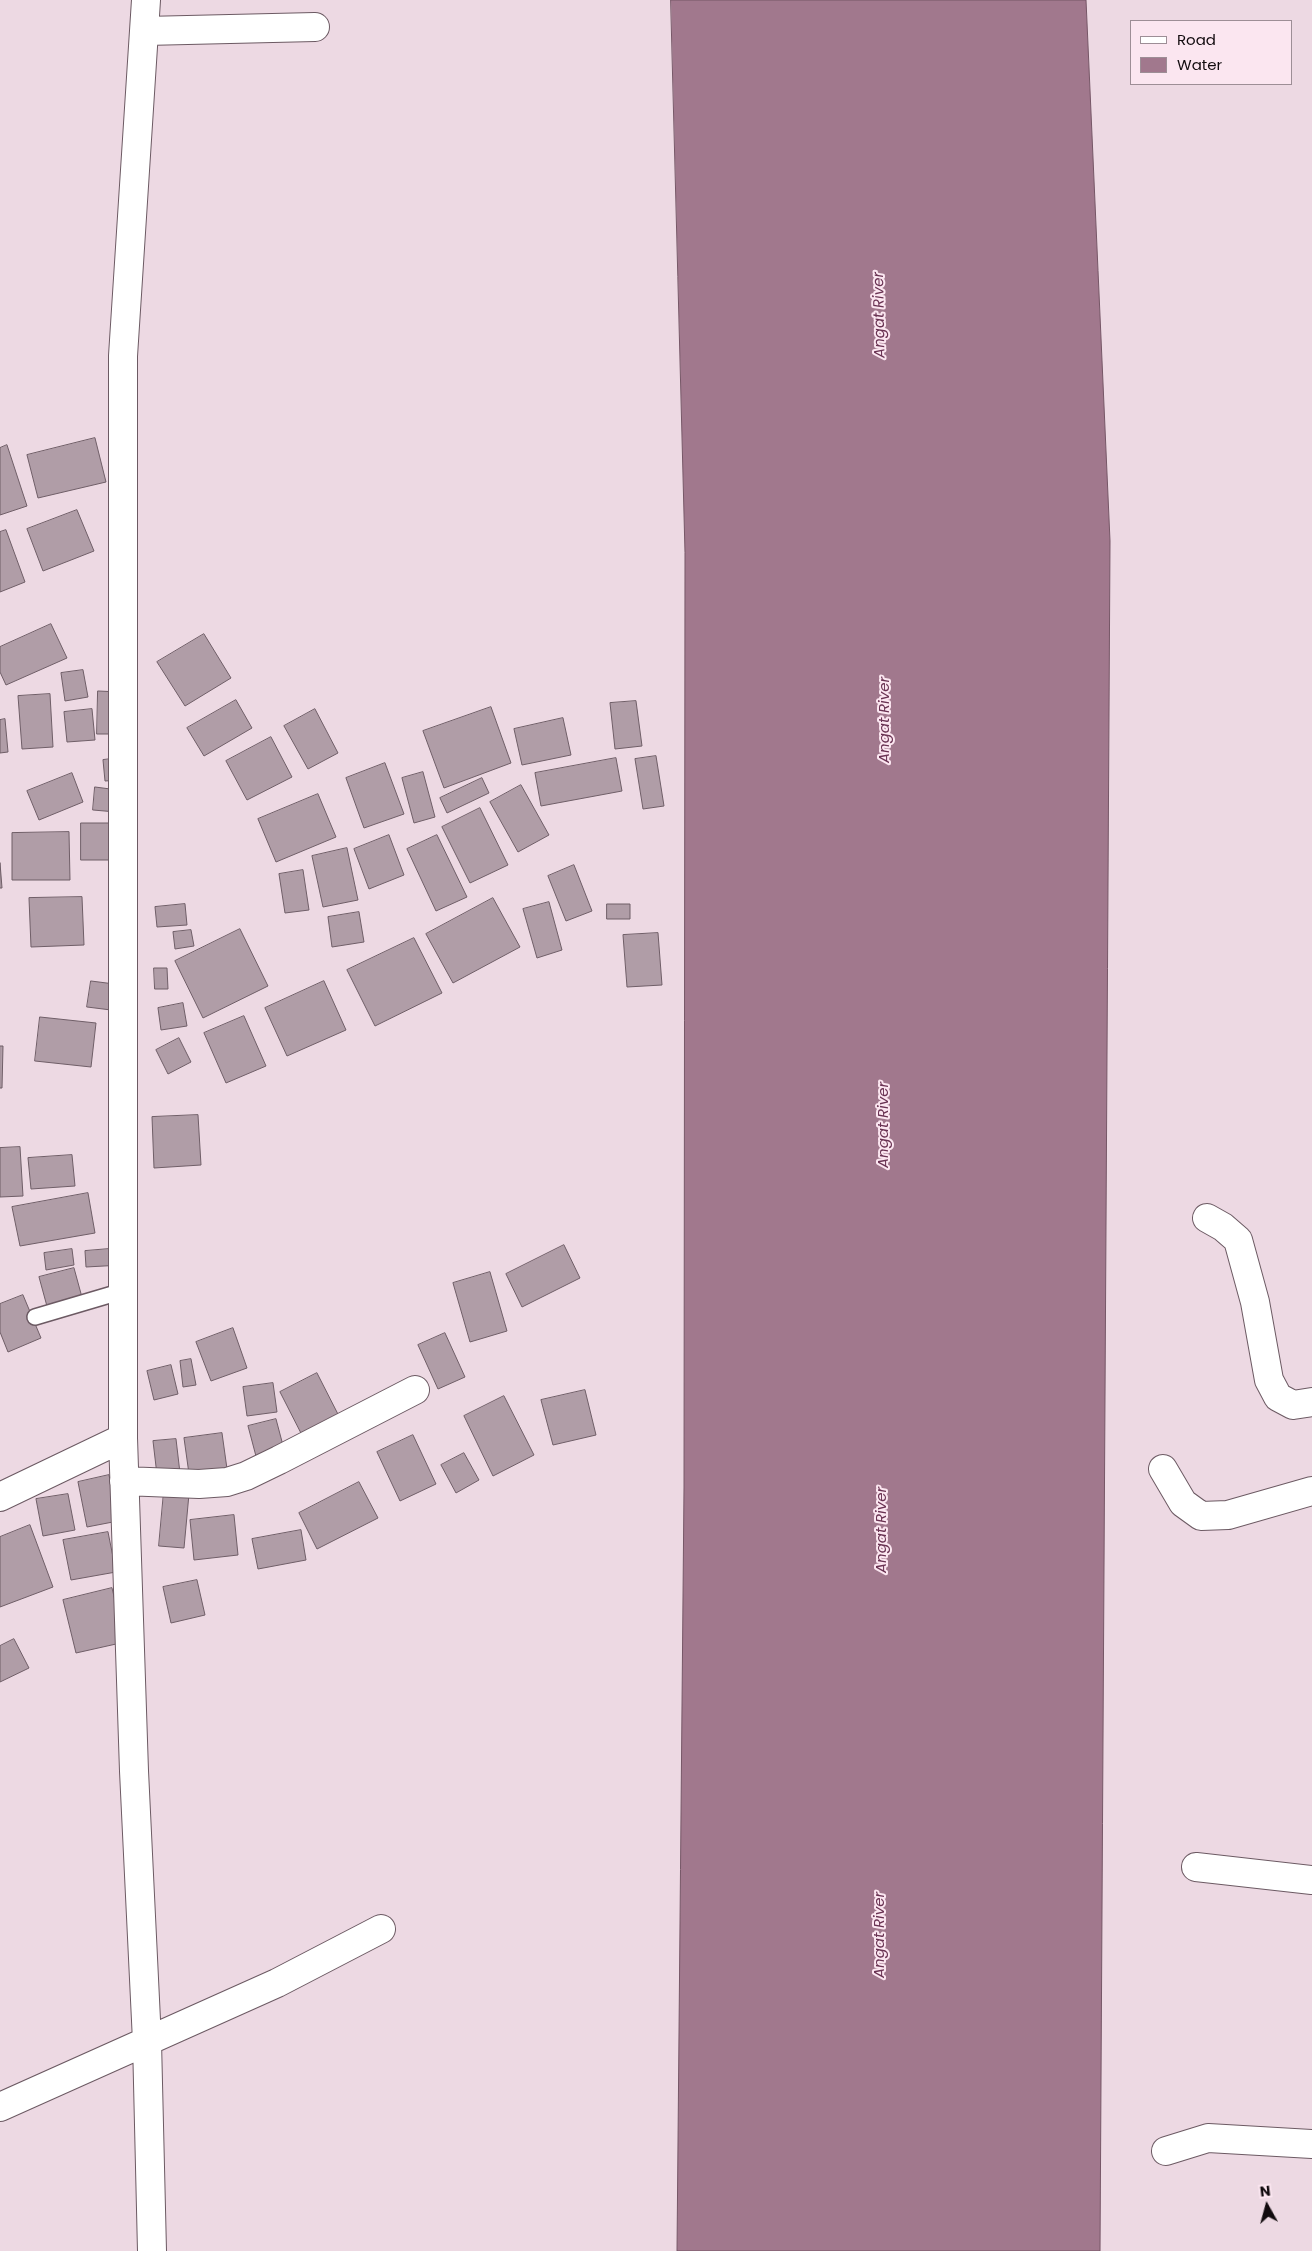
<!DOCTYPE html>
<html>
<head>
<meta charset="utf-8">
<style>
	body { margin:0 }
	#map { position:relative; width:1312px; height:2251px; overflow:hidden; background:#edd9e3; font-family:Poppins,sans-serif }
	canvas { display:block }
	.legend { position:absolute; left:1130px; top:20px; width:162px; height:65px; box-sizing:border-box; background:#fbe6f0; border:1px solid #9d8e96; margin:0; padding:6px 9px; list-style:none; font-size:15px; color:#110b0e }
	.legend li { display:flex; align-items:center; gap:10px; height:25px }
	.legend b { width:25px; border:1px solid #9d8e96 }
	.north { position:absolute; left:1242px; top:2181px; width:50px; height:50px; -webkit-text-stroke:4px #fbe6f0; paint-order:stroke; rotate:353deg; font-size:14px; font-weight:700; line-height:20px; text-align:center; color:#110b0e }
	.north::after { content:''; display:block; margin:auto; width:18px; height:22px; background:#110b0e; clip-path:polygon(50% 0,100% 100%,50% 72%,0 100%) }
</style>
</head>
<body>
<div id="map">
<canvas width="1312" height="2251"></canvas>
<ul class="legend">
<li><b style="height:6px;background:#fff"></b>Road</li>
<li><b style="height:14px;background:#a1788d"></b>Water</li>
</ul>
<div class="north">N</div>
</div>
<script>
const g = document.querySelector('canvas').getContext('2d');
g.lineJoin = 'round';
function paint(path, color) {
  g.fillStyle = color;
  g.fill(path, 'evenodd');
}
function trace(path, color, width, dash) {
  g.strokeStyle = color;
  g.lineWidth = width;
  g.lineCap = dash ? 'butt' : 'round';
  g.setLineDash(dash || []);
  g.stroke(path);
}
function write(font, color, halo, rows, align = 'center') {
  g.font = font + ' Poppins,sans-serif';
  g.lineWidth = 4;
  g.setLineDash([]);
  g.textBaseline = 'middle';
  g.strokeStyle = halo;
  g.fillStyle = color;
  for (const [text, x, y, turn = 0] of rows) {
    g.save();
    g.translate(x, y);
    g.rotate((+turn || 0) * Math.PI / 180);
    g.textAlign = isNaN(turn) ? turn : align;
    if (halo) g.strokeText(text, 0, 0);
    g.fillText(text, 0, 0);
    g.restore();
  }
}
const water = new Path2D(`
	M671,0h415l24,541 -10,1710h-423l7,-763 1,-935z`);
paint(water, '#a1788d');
trace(water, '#765767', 1);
const building = new Path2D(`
	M95,438l11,44 -68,16 -11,-43z
	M7,445l20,61 -27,9v-67z
	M77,510l17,41 -51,20 -16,-42z
	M6,530l19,52 -25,10v-60z
	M51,624l16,34 -61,27 -6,-13v-25z
	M204,634l27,44 -46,28 -28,-44z
	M83,670l5,27 -23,4 -4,-28z
	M98,691l21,1 -1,42h-21z
	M50,694l3,53 -31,2 -4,-53z
	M236,700l16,28 -48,28 -17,-28z
	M636,701l6,45 -27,3 -5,-46z
	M491,707l20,56 -67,25 -21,-57z
	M92,709l3,31 -28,2 -3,-30z
	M315,709l23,44 -30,16 -24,-43z
	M563,718l8,37 -49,10 -8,-36z
	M5,719l3,33 -8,1v-33z
	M271,737l21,40 -45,23 -21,-39z
	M656,756l8,50 -21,3 -8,-50z
	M119,758l1,22 -15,1 -2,-21z
	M616,758l6,33 -81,15 -6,-33z
	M385,763l19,51 -40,14 -18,-50z
	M423,772l12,45 -21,6 -12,-45z
	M72,773l11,29 -44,18 -12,-29z
	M482,778l7,15 -42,20 -7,-15z
	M521,785l28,50 -31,17 -28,-50z
	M95,787l23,3 -2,22 -23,-2z
	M318,794l18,43 -60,25 -18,-43z
	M480,808l28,57 -38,18 -28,-56z
	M81,823h39v37h-39z
	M69,832l1,48h-58v-47z
	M389,835l15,40 -35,14 -15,-40z
	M437,835l30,62 -31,14 -29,-62z
	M347,848l11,52 -35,7 -11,-51z
	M0,863l2,25h-2z
	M574,865l18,46 -26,10 -18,-45z
	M303,870l6,40 -24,3 -6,-39z
	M82,897l2,48 -53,2 -2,-49z
	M493,898l27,49 -67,36 -27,-49z
	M549,902l13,48 -25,8 -14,-49z
	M185,904l2,21 -30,2 -2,-20z
	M607,904h23v15h-23z
	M359,912l5,30 -32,5 -4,-30z
	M240,929l28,57 -65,32 -28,-57z
	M191,930l3,16 -19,3 -2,-17z
	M658,933l4,52 -35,2 -4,-52z
	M414,938l28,55 -67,33 -28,-56z
	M154,968h13l1,21h-13z
	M91,981l31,4 -3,26 -32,-4z
	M324,981l22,49 -59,26 -22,-48z
	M183,1003l4,23 -26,4 -3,-22z
	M244,1016l22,50 -40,17 -22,-50z
	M40,1017l56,6 -5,44 -56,-6z
	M179,1038l12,24 -23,12 -12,-24z
	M0,1046h3l-1,42h-2z
	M198,1115l3,50 -47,3 -2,-51z
	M20,1147l3,49 -23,1v-49z
	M72,1155l3,31 -44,3 -3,-31z
	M88,1193l7,40 -75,13 -8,-39z
	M564,1245l16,33 -58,29 -16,-33z
	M121,1248l1,17 -36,2 -1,-16z
	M72,1249l2,16 -28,5 -2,-17z
	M74,1268l9,33 -35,9 -9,-33z
	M490,1272l17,59 -37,11 -17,-59z
	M23,1295l18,43 -33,14 -8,-20v-28z
	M233,1328l14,40 -36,13 -15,-39z
	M445,1333l20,44 -27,12 -20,-44z
	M191,1359l5,26 -13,2 -3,-26z
	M171,1365l7,29 -24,6 -7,-29z
	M317,1373l26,51 -37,19 -26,-51z
	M273,1383l4,29 -30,4 -4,-29z
	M585,1390l11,45 -43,10 -12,-45z
	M504,1396l30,59 -41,21 -29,-60z
	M276,1419l9,34 -28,7 -9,-34z
	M222,1433l6,43 -38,5 -6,-43z
	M413,1435l23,49 -36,17 -23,-49z
	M176,1439l4,34 -23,2 -4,-34z
	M464,1453l15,27 -23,13 -15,-28z
	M109,1475l9,46 -31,6 -9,-45z
	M359,1482l19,36 -61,31 -18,-36z
	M164,1491l25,3 -5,54 -25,-2z
	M68,1494l7,36 -32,6 -7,-37z
	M234,1515l4,40 -44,5 -4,-40z
	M30,1525l23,62 -53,20v-70z
	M301,1530l5,30 -48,9 -6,-30z
	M108,1532l8,40 -45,8 -8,-40z
	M197,1580l8,35 -34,8 -8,-36z
	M112,1588l13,54 -49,11 -13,-53z
	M14,1639l15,29 -29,14v-36z`);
paint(building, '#b09da7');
trace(building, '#6f5e67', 1);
const service = new Path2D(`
	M35,1317l88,-26`);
const minor = new Path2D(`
	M146,0l-23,356v1082l11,333 13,270 5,210
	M145,31l170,-4
	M1207,1218l16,9 15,13 17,62 14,78 9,17 15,8 19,-3
	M1163,1469l20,34 18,13 27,-1 84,-24
	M124,1481l75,3 28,-2 19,-6 33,-16 136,-70
	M0,1497l123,-59
	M1196,1867l116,13
	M0,2107l277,-124 104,-54
	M1166,2151l42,-13 104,6`);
trace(service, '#6c5a63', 18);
trace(minor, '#6c5a63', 30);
trace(service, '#fff', 15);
trace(minor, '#fff', 28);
write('italic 15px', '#693252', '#fbe6f0', [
	["Angat River",880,315,-91],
	["Angat River",885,720,-90],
	["Angat River",884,1125,-90],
	["Angat River",882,1530,-90],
	["Angat River",880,1935,-90]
]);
</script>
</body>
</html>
